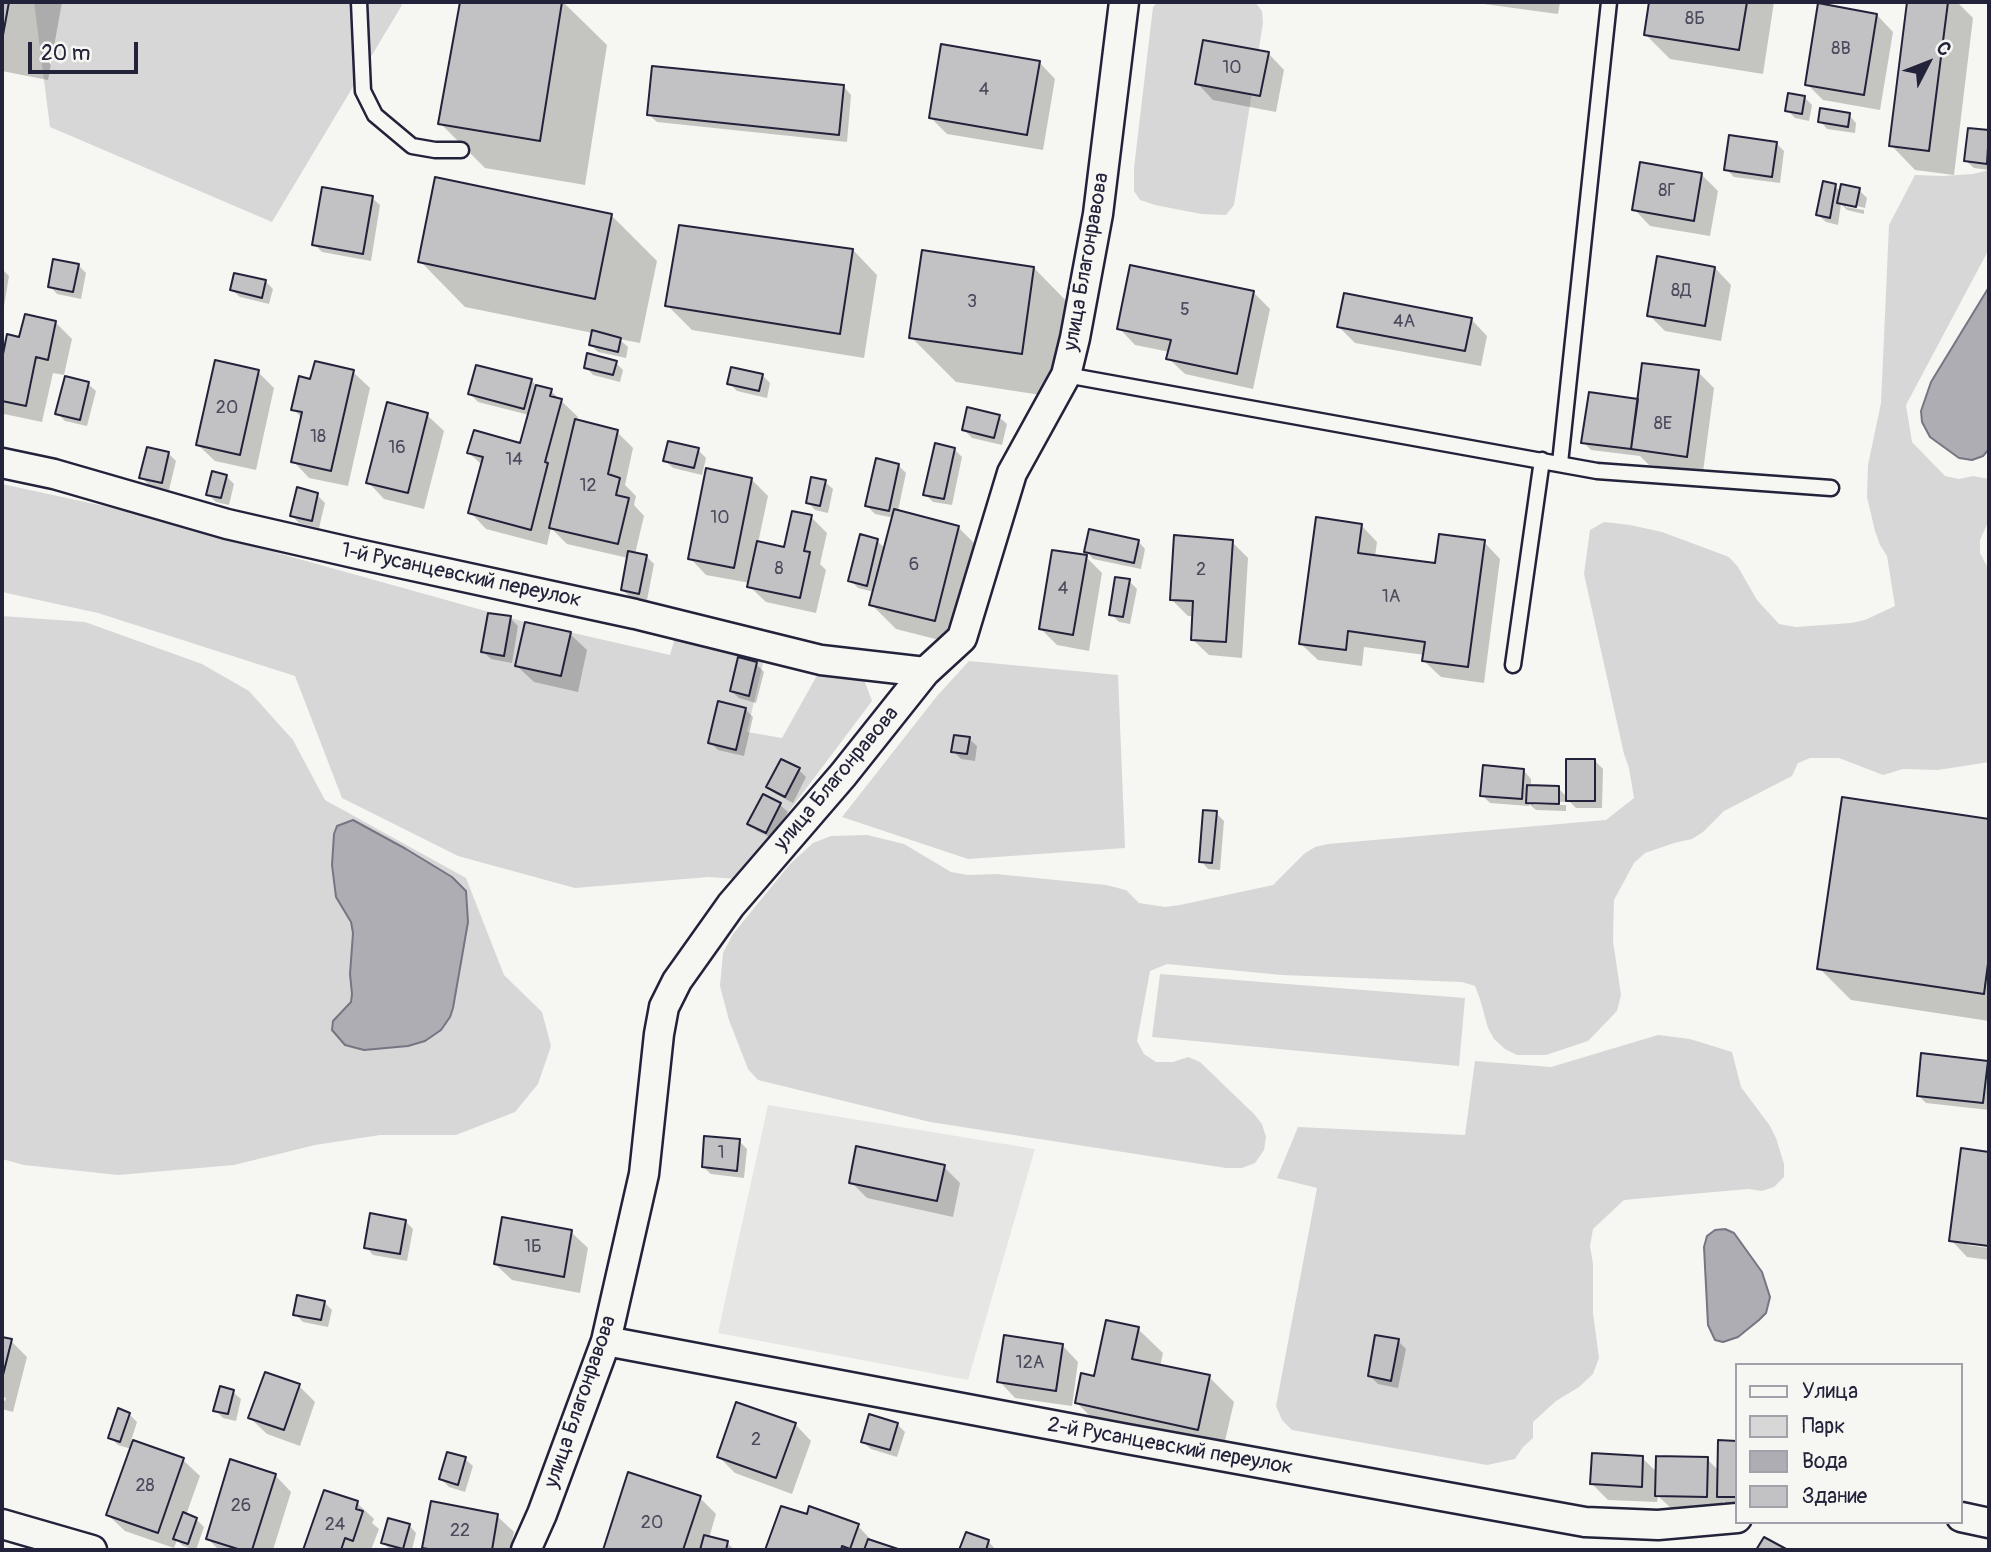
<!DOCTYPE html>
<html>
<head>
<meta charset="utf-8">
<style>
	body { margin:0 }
	#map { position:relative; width:1991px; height:1552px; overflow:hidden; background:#f6f6f2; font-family:Pangolin,sans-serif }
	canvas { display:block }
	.frame { position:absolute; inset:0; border:4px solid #22223b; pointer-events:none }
	.legend { position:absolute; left:1735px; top:1363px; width:228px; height:161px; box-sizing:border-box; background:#f6f6f2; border:2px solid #a1a1a9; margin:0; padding:9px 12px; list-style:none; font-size:21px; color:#22223b }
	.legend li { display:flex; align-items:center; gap:14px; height:35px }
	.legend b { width:35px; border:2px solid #a1a1a9 }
	.north { position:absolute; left:1893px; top:28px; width:70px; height:70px; -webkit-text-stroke:5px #f6f6f2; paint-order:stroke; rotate:48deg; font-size:19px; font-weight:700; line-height:28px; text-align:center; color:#22223b }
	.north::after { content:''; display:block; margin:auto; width:24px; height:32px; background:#22223b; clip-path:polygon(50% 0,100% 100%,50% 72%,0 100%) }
	.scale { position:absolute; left:28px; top:42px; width:110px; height:32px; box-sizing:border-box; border:4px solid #22223b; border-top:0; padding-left:9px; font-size:21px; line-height:24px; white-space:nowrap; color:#22223b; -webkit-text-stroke:5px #f6f6f2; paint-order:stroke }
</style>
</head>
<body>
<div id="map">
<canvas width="1991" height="1552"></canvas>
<div class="frame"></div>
<ul class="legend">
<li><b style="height:9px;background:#f6f6f2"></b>Улица</li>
<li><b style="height:19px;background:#d7d7d7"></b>Парк</li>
<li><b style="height:19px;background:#adadb3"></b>Вода</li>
<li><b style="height:19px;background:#c2c2c4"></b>Здание</li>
</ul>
<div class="north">С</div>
<div class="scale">20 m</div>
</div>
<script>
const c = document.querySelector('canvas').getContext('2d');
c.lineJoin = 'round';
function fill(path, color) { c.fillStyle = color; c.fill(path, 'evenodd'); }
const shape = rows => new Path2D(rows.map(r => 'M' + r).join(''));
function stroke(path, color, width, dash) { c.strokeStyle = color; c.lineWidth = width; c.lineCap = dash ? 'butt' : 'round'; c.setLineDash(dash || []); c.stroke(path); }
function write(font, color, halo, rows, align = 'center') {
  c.font = font + ' Pangolin,sans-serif'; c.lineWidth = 5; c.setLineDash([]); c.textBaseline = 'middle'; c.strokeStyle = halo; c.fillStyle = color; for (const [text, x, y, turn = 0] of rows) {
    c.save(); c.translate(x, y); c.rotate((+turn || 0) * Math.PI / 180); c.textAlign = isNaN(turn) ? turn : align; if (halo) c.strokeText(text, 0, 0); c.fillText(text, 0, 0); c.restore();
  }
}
const built = shape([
	[768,1105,1035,1149,968,1380,718,1333]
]);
const green = shape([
	[34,2,397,2,402,5,272,222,50,127],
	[1158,2,1255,2,1262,11,1263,23,1234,205,1226,215,1201,214,1155,205,1140,200,1134,191,1134,168,1153,7],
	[1989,170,1989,249,1906,405,1912,442,1945,476,1959,479,1973,476,1989,479,1989,520,1980,540,1980,553,1989,570,1989,762,1938,770,1903,769,1883,775,1839,758,1810,758,1798,763,1792,776,1724,811,1703,832,1692,839,1674,843,1645,853,1634,863,1614,900,1613,941,1621,995,1617,1011,1588,1041,1546,1055,1517,1055,1505,1049,1494,1039,1488,1028,1480,999,1475,986,1462,982,1282,975,1167,964,1150,971,1137,1041,1144,1054,1156,1062,1173,1062,1188,1057,1200,1062,1254,1114,1262,1124,1266,1137,1264,1150,1255,1163,1242,1168,1226,1168,930,1122,758,1080,748,1069,729,1020,720,986,723,953,733,934,790,864,813,843,831,836,867,835,904,844,951,872,968,875,996,874,1106,885,1126,890,1139,903,1165,907,1180,905,1273,885,1304,854,1315,847,1328,844,1606,820,1634,798,1629,768,1624,754,1584,574,1590,530,1604,522,1630,525,1662,532,1729,557,1738,567,1757,600,1779,624,1796,627,1851,623,1865,620,1895,606,1887,556,1880,545,1875,531,1867,497,1868,465,1881,403,1889,225,1915,175,1942,176,1973,174],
	[2,484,127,511,525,622,670,655,675,638,764,659,747,732,782,738,820,670,863,677,872,701,738,879,709,877,575,888,458,856,342,798,295,676,98,613,2,592],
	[2,616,85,622,202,664,249,691,293,740,325,800,466,878,504,975,542,1012,551,1046,538,1084,515,1112,456,1135,380,1135,315,1145,234,1165,118,1175,24,1165,2,1159],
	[334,834,406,849,452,877,466,891,468,922,453,1008,450,1016,441,1030,425,1041,408,1046,364,1050,354,1048,332,1030,333,1021,351,1002,352,994,350,974,353,933,332,865],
	[969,661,1118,675,1125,848,968,859,842,817,937,696],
	[1160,974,1465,998,1459,1066,1152,1037],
	[1658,1035,1690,1039,1732,1052,1741,1087,1770,1126,1776,1138,1784,1164,1784,1177,1774,1187,1762,1191,1748,1189,1624,1200,1593,1229,1590,1246,1593,1264,1593,1313,1599,1358,1593,1374,1579,1387,1556,1401,1533,1422,1533,1438,1523,1447,1515,1459,1487,1465,1292,1430,1282,1420,1276,1406,1317,1188,1277,1178,1298,1127,1465,1135,1475,1061,1551,1067]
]);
const water = shape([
	[1989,287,1989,449,1983,456,1972,460,1959,458,1930,437,1922,422,1921,411,1931,382,1989,287],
	[353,820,406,849,452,877,466,891,468,922,453,1008,450,1017,441,1030,425,1041,408,1046,364,1050,345,1045,332,1030,333,1021,351,1002,352,994,350,974,353,933,351,922,336,897,332,865,334,834,337,826,353,820],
	[1725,1229,1734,1233,1762,1272,1770,1297,1766,1313,1759,1320,1738,1337,1723,1342,1715,1340,1708,1325,1704,1247,1707,1236,1715,1230,1725,1229]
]);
const shadow = shape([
	[2,2,62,2,48,80,2,71],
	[462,2,563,2,607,45,585,185,485,168,440,123],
	[1469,2,1560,2,1558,14],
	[1651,2,1774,2,1763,74,1670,59,1646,35],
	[1909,2,1957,2,1973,18,1954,175,1915,170,1891,145],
	[1877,15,1893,32,1880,110,1823,100,1807,84],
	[1268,53,1284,70,1276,112,1213,100,1197,83],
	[1039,62,1055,79,1043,150,947,134,931,118],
	[844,87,851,95,847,142,657,122,649,115],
	[1804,97,1812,105,1809,121,1795,118,1787,110],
	[1849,115,1856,123,1855,133,1827,129,1820,121],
	[1970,130,1989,132,1989,170,1974,168,1966,161],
	[1776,143,1784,151,1780,183,1734,177,1726,169],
	[1701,174,1718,191,1710,236,1650,226,1634,209],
	[1835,186,1841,192,1859,190,1867,198,1865,208,1846,203,1846,207,1864,210,1864,214,1847,210,1841,204,1838,225,1826,222,1818,215],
	[372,198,380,205,371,261,322,252,314,244],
	[611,215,657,261,640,343,619,339,628,347,626,358,598,352,590,344,593,333,465,307,420,261],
	[853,250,877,275,864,358,692,330,667,305],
	[78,265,86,273,81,299,57,294,50,286],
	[1034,268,1079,314,1067,399,956,382,911,337],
	[1715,268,1731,285,1721,341,1665,331,1649,315],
	[2,269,9,276,2,318],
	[265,281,273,289,269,304,240,297,232,290],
	[1253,292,1270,309,1253,389,1185,374,1168,358,1170,352,1135,345,1119,328],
	[1471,319,1487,336,1481,366,1355,343,1339,327],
	[56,323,72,339,64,375,53,373,42,422,4,414,2,411,2,365,21,339],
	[616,363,623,370,620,382,593,375,586,367],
	[477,367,532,381,539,388,551,391,578,417,576,422,617,432,633,448,625,485,636,496,634,505,644,516,635,554,646,556,654,564,647,600,630,597,622,590,628,558,567,544,551,528,547,545,486,529,470,512,482,465,469,453,521,445,529,415,478,402,470,394],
	[258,372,274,388,256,470,215,461,198,445],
	[353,372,370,388,348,486,309,478,293,461,303,419,293,409],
	[1698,372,1714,388,1703,472,1649,465,1640,456,1591,450,1583,442,1639,401],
	[762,375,770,383,767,398,737,391,729,383],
	[88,384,96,391,87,426,65,421,57,413],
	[427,415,444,431,424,509,384,499,368,482],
	[999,417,1007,424,1002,445,972,438,964,430],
	[954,449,962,457,952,505,933,502,925,494],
	[698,450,706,458,702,475,673,468,665,461],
	[169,454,176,461,169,490,149,485,141,477],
	[898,465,906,473,898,511,958,527,983,552,959,645,896,629,871,604,874,592,858,588,850,580,877,541,886,549,894,518,875,514,867,506],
	[226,476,234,484,229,505,216,502,208,494],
	[751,479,768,496,758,543,785,549,811,517,827,533,820,564,826,570,816,613,766,602,749,586,750,583,706,575,690,558],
	[825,482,833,489,828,513,815,510,808,502],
	[317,495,325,503,319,528,299,523,291,515],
	[1361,525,1377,542,1375,557,1436,565,1484,542,1500,559,1484,683,1441,677,1424,661,1425,655,1364,647,1362,666,1318,660,1301,644],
	[1138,541,1145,549,1141,569,1093,559,1086,551],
	[1232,542,1248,558,1242,658,1209,655,1192,639,1194,616,1188,616,1171,599],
	[1086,557,1102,573,1089,651,1057,645,1041,629],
	[1129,581,1137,589,1130,624,1119,622,1111,614],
	[510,618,518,626,512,663,491,659,483,652],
	[570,634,587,650,578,692,534,682,517,666],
	[756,664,764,672,756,703,739,698,731,691],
	[745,709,753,717,744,756,718,750,710,742],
	[969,739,977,746,975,761,961,759,953,751],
	[1595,761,1603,769,1602,808,1576,808,1566,798,1566,802,1534,801,1534,805,1566,805,1566,811,1536,810,1529,804,1529,806,1490,803,1482,795,1524,771,1531,779,1531,787,1558,788,1568,798],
	[799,770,806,777,793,803,776,794,768,787],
	[1844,799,1989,821,1989,1021,1851,1000,1819,968],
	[780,805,788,812,774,839,757,831,750,823],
	[1216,813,1224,821,1220,870,1208,869,1201,861],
	[1987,1062,1989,1065,1989,1110,1926,1103,1918,1095],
	[739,1141,747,1149,744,1178,711,1174,703,1167],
	[1962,1150,1989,1153,1989,1245,1967,1241,1967,1245,1989,1248,1989,1260,1967,1257,1951,1240],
	[944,1167,960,1183,953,1217,867,1198,851,1182],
	[405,1221,413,1229,407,1261,373,1255,366,1247],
	[571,1232,588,1248,580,1293,512,1280,495,1264],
	[324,1302,332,1310,328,1327,303,1322,295,1314],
	[1138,1329,1163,1353,1160,1367,1209,1377,1234,1402,1222,1454,1101,1427,1077,1403,1095,1378],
	[2,1339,11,1341,27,1357,13,1412,2,1409,2,1400,5,1401,6,1398,2,1397],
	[1398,1341,1406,1349,1398,1388,1378,1384,1370,1376],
	[1062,1345,1078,1362,1072,1406,1015,1398,999,1381],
	[299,1386,315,1402,300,1446,267,1434,250,1418],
	[233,1392,241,1399,236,1421,223,1418,215,1410],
	[129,1414,137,1422,131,1441,183,1460,200,1476,186,1515,196,1519,204,1527,196,1550,183,1546,177,1540,174,1548,125,1531,108,1515,131,1449,118,1445,110,1437],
	[795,1424,811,1441,792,1494,735,1473,719,1457],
	[897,1424,905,1432,897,1457,871,1449,863,1442],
	[1720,1442,1737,1442,1737,1513,1735,1512,1723,1501,1723,1512,1674,1511,1658,1496,1657,1502,1608,1500,1592,1484,1642,1458,1658,1473,1707,1459,1719,1471],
	[465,1459,473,1466,465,1492,449,1487,441,1479],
	[275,1475,291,1492,273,1550,219,1550,208,1539],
	[325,1492,357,1503,374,1519,372,1523,379,1529,371,1550,305,1550],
	[700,1498,716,1514,709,1538,727,1543,735,1550,605,1549],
	[782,1508,808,1517,811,1509,858,1526,874,1543,897,1550,767,1550],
	[497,1516,514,1532,510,1550,426,1550,423,1547],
	[409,1525,416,1533,412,1550,390,1550,383,1542],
	[967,1534,988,1541,996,1550,961,1550]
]);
const building = shape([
	[2,2,9,2,3,35,2,35,2,2],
	[460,2,562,2,540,141,438,124,460,2],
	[1649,2,1747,2,1739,50,1644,35,1649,2],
	[1907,2,1948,2,1929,151,1889,146,1907,2],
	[1818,3,1877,14,1864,95,1805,85,1818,3],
	[1203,40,1269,52,1260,96,1195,84,1203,40],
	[941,44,1040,61,1027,135,929,118,941,44],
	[652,66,844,85,839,135,647,115,652,66],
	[1788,93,1805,96,1802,114,1785,111,1788,93],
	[1820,108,1850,113,1848,127,1818,122,1820,108],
	[1968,128,1989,130,1987,164,1964,161,1968,128],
	[1729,135,1777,142,1772,177,1724,170,1729,135],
	[1640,162,1702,173,1694,221,1632,210,1640,162],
	[435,177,612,214,595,299,418,262,435,177],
	[1823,181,1836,184,1830,218,1816,215,1823,181],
	[1841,184,1860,188,1856,207,1837,203,1841,184],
	[322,187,373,196,363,254,312,245,322,187],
	[679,225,853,249,840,334,665,306,679,225],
	[922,250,1034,267,1022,354,909,338,922,250],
	[1657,256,1715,267,1705,326,1647,316,1657,256],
	[53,259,79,264,73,292,48,287,53,259],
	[1130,265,1254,291,1237,374,1166,359,1171,340,1117,329,1130,265],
	[234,273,266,280,262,298,230,290,234,273],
	[1344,293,1472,318,1465,351,1337,327,1344,293],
	[25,314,56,321,48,360,36,357,26,406,2,401,2,359,7,334,19,337,25,314],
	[592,330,621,338,618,352,589,345,592,330],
	[587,353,617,361,613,375,584,368,587,353],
	[215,360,259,370,240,455,196,445,215,360],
	[315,361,354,370,331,471,291,462,302,412,291,410,299,376,310,379,315,361],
	[1642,363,1699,370,1687,457,1631,449,1642,363],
	[476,365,532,379,524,409,468,394,476,365],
	[731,367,763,374,759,391,727,384,731,367],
	[65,376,89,382,80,420,55,414,65,376],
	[536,385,552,389,550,396,562,399,545,462,548,463,531,530,468,513,483,457,467,453,474,430,520,443,536,385],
	[1589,392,1638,399,1631,449,1581,443,1589,392],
	[387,402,428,413,408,493,366,483,387,402],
	[967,407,1000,415,994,438,962,430,967,407],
	[575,419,618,430,608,474,620,478,616,495,629,498,618,544,549,528,575,419],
	[668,441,699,448,694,468,663,461,668,441],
	[935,443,955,448,944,499,923,495,935,443],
	[147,447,169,452,162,483,139,478,147,447],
	[876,458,899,464,889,511,865,506,876,458],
	[706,468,752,478,734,568,688,559,706,468],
	[212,471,227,475,221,498,206,495,212,471],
	[811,477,826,480,820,506,806,503,811,477],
	[297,487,318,493,312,521,290,516,297,487],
	[894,509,959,526,935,621,869,605,894,509],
	[792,511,812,515,804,551,810,552,800,598,747,587,757,541,784,547,792,511],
	[1316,517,1362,524,1358,553,1435,563,1439,534,1485,540,1468,667,1422,661,1425,642,1348,631,1346,650,1299,644,1316,517],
	[1089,529,1139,540,1134,563,1084,552,1089,529],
	[860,534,878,539,867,586,848,581,860,534],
	[1174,535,1233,540,1226,642,1191,640,1193,601,1170,600,1174,535],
	[1052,550,1087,555,1073,635,1039,629,1052,550],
	[628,551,647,555,639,594,621,590,628,551],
	[1115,577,1130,579,1123,617,1109,615,1115,577],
	[488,613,511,616,504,656,481,652,488,613],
	[525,622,571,632,561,676,515,666,525,622],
	[738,657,757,662,749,696,730,691,738,657],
	[718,701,746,708,736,750,708,743,718,701],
	[954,735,970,737,967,754,951,752,954,735],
	[781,759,800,768,785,797,766,787,781,759],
	[1566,759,1595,759,1595,801,1566,801,1566,759],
	[1483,765,1524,769,1522,799,1480,796,1483,765],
	[1527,785,1559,786,1559,804,1526,803,1527,785],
	[763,794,781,803,766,833,747,824,763,794],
	[1842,797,1989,819,1989,956,1984,994,1817,969,1842,797],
	[1203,810,1217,811,1212,863,1199,862,1203,810],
	[1921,1053,1988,1061,1983,1103,1917,1096,1921,1053],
	[704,1136,740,1139,737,1171,702,1167,704,1136],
	[856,1146,945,1165,937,1201,849,1183,856,1146],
	[1961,1148,1989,1152,1989,1246,1949,1241,1961,1148],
	[370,1213,406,1220,400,1254,364,1248,370,1213],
	[502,1217,572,1230,564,1277,494,1264,502,1217],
	[297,1295,325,1301,321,1320,293,1315,297,1295],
	[1106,1320,1139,1327,1132,1359,1210,1375,1198,1430,1075,1403,1081,1373,1094,1376,1106,1320],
	[1004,1335,1063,1344,1056,1391,997,1382,1004,1335],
	[1375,1335,1399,1339,1391,1381,1368,1376,1375,1335],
	[2,1337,12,1339,2,1379,2,1337],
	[265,1372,300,1384,284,1430,248,1418,265,1372],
	[220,1386,234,1390,228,1414,213,1411,220,1386],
	[736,1402,796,1423,776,1478,717,1457,736,1402],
	[118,1408,130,1413,120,1442,108,1438,118,1408],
	[869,1414,898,1423,890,1450,861,1442,869,1414],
	[133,1440,184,1458,158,1533,106,1515,133,1440],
	[1718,1440,1737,1441,1737,1497,1717,1497,1718,1440],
	[447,1452,466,1457,458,1485,439,1479,447,1452],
	[1592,1453,1643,1456,1642,1487,1590,1484,1592,1453],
	[1656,1456,1708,1457,1707,1497,1655,1496,1656,1456],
	[230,1459,276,1474,252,1550,241,1550,206,1539,230,1459],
	[628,1472,701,1496,683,1550,603,1550,628,1472],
	[324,1490,358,1501,356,1509,363,1511,353,1541,345,1538,341,1550,303,1550,324,1490],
	[431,1501,498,1514,492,1550,434,1550,422,1548,431,1501],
	[781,1506,807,1514,809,1506,859,1524,850,1549,842,1546,841,1550,765,1550,781,1506],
	[183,1512,197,1518,188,1544,173,1539,183,1512],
	[388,1518,410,1524,403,1549,381,1543,388,1518],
	[966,1532,989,1540,986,1550,959,1550,966,1532],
	[704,1535,728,1541,726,1550,700,1550,704,1535],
	[1764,1537,1788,1550,1756,1550,1764,1537],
	[868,1539,901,1550,864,1550,868,1539]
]);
const service = shape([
	[359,2,363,91,375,115,412,146,435,150,461,150],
	[1066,375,1597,471,1831,488],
	[1560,463,1609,2],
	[1513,665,1542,460]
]);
const minor = shape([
	[2,463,54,474,227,524,358,554,635,614,821,660,925,672],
	[606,1341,1127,1439,1585,1522,1658,1525,1737,1518],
	[1961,1517,1989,1523],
	[2,1524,92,1550],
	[526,1550,542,1514,606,1341,644,1174,659,1034,664,1007,677,981,731,905,843,775,925,672,962,638,1012,473,1066,375,1075,338,1098,214,1124,2]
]);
const numberNames = [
	["8Б",1695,19],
	["8В",1841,49],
	["10",1232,68],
	["4",984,90],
	["8Г",1667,191],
	["8Д",1681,291],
	["3",972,302],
	["5",1185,310],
	["4А",1404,322],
	["20",227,408],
	["8Е",1663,424],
	["18",318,437],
	["16",397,448],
	["14",514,460],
	["12",588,486],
	["10",720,518],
	["6",914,565],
	["8",779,569],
	["2",1201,570],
	["4",1063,589],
	["1А",1391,597],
	["1",721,1153],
	["1Б",533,1247],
	["12А",1030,1363],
	["2",756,1440],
	["28",145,1486],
	["26",241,1506],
	["20",652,1523],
	["24",335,1525],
	["22",460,1531]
];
const streetNames = [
	["улица Благонравова",1087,262,-80],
	["1-й Русанцевский переулок",461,576,12],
	["улица Благонравова",837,779,-50],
	["улица Благонравова",581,1402,-71],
	["2-й Русанцевский переулок",1170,1447,10]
];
fill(built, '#e6e6e4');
fill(green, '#d7d7d7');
fill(water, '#adadb3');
stroke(water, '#757583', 2);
fill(shadow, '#0003');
fill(building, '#c2c2c4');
stroke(building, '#22223b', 2);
stroke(service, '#22223b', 19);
stroke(minor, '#22223b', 33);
stroke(service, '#f6f6f2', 14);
stroke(minor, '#f6f6f2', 28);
write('18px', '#4a4a5d', null, numberNames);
write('21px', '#22223b', '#f6f6f2', streetNames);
</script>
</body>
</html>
